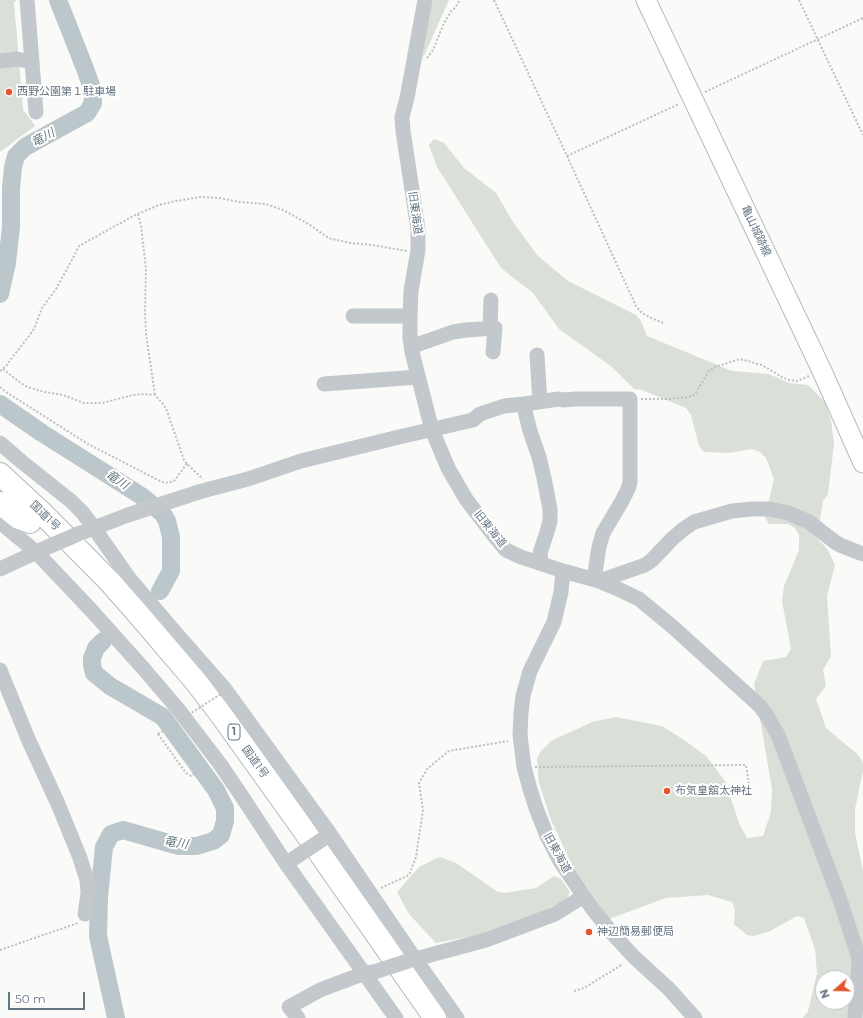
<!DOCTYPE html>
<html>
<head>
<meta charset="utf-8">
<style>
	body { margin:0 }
	#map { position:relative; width:863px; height:1018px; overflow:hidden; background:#fafaf8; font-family:Montserrat,sans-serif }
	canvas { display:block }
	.north { position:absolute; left:815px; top:970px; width:40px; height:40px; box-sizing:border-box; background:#fff; border:1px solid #c1c8cd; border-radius:50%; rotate:250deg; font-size:11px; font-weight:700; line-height:16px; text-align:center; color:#657683 }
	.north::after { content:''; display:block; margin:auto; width:14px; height:18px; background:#e4572e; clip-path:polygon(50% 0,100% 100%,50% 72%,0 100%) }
	.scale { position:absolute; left:8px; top:992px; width:77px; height:18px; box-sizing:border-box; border:2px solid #657683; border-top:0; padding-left:5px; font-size:12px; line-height:14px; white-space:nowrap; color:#657683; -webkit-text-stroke:3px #fff; paint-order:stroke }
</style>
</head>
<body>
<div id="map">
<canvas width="863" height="1018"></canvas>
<div class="north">N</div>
<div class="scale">50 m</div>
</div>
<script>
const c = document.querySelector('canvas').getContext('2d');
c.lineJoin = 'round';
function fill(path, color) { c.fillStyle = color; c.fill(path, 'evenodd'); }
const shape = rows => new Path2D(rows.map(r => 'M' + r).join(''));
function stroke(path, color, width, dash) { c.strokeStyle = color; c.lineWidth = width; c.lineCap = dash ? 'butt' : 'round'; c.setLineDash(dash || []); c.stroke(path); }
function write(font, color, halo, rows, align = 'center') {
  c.font = font + ' Montserrat,"Noto Sans JP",sans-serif'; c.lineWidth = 4; c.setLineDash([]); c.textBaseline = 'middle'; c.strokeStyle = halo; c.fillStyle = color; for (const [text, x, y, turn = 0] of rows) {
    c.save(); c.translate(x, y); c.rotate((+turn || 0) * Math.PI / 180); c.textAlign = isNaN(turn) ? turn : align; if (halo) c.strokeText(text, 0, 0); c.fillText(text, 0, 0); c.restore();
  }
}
const green = shape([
	[0,0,17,0,14,2,23,110,31,120,35,126,0,152],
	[430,0,449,0,422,60],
	[434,139,444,143,464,168,496,193,513,222,538,256,568,281,636,315,641,321,647,336,732,371,769,374,789,383,808,385,825,402,831,420,834,444,828,494,823,501,817,538,828,550,835,565,827,596,831,656,823,670,826,686,816,699,826,728,857,754,862,760,863,765,863,771,855,809,855,833,863,871,863,985,849,1018,803,1018,808,1011,817,973,815,949,804,918,797,916,770,931,754,936,747,935,734,924,735,909,732,902,708,895,666,898,609,919,571,863,551,820,539,783,537,759,540,752,551,741,592,722,616,717,662,726,684,740,706,756,725,781,739,823,747,838,763,836,771,812,772,789,754,684,763,661,786,657,791,649,782,601,784,586,799,550,799,535,795,528,788,524,769,524,765,517,774,479,766,458,760,452,752,449,728,453,704,452,699,446,691,415,686,408,642,390,634,389,612,367,559,329,533,293,501,268,437,167,429,145],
	[823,978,847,978,847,1002,823,1002],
	[440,857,456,863,498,892,505,893,536,888,554,876,561,879,570,892,566,900,517,923,493,932,436,943,409,914,397,892,419,867,433,860]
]);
const river = shape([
	[0,294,7,263,11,227,11,188,13,167,16,156,25,147,65,125,87,113,93,103,92,88,84,66,58,0],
	[0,404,42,433,143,497,163,514,167,521,171,537,171,571,160,591],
	[103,641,96,648,92,658,92,665,94,673,110,686,163,717,216,790,225,808,225,821,221,835,213,841,197,846,179,846,123,830,111,834,104,847,99,897,98,936,116,1018]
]);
const path = shape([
	[494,0,567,156,636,306,642,313,649,317,663,323],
	[799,0,863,135],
	[427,58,433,50,444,23,452,10,455,8,460,0],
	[705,92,863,18],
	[567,156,679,104],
	[138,214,141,226,146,269,145,312,146,334,155,395],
	[3,369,18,381,27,387,45,392,63,395,84,403,102,403,133,395,144,394,155,395,164,405,167,411,184,460,187,464,203,479],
	[0,371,7,365,11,359,29,336,34,329,42,308,56,289,72,260,79,246,135,215,159,205,176,201,201,197,220,198,239,202,266,204,283,210,310,225,327,237,332,239,351,243,372,245,407,251],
	[0,387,6,392,88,444,156,479,165,483,171,482,175,480,185,466,187,464],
	[641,399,668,399,688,397,692,396,695,394,709,371,715,367,740,359,762,365,782,377,789,380,797,381,809,376],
	[158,734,186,773,191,776,207,765],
	[535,767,746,765,749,784],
	[381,888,409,875,416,857,423,810,419,783,427,769,449,751,508,741],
	[0,950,78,923],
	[574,991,584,988,623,964]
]);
const minor = shape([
	[27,0,36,112],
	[425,0,407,98,402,117,403,131,418,229,418,250,411,291,410,316,410,338,412,352,432,430,443,456,448,468,466,499,495,537,506,550,521,557,563,571,599,581,616,588,639,599,674,628,718,668,760,706,767,716,778,735,839,897,858,955,859,962,855,1018],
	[0,61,17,59,32,62],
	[353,316,410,316],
	[490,328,491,300],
	[411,345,419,344,453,332,466,330,495,328,493,352],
	[537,355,540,402],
	[324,384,418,377],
	[524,404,526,415,530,431,539,457,544,478,550,509,550,521,547,532,540,553,541,563],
	[0,443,22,462,71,501,83,513,94,528,129,578,175,632,224,688,330,834,415,959,457,1018],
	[0,522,36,552,91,610,143,668,178,709,220,764,241,795,285,862,396,1018],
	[78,534,128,515,202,491,248,479,301,461,399,437,473,420,480,414,504,406,524,404,559,399,563,400,577,399,630,399,630,482,628,489,622,501,603,533,599,547,594,579],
	[0,569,41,550],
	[563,571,561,592,554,622,530,671,523,696,521,713,520,735,524,767,530,789,536,808,547,836,560,861,592,908,611,932,634,957,669,989,695,1018],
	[599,581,645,565,652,560,673,538,685,528,694,522,732,511,752,509,770,509,788,513,809,522,835,542,840,545,855,551,863,554],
	[0,670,29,741,58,804,80,858,87,880,88,893,85,914],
	[408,961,486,940,555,914,584,896],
	[298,1018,289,1007,320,990,365,973,374,972]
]);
const major = shape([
	[646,0,822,371,863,463]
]);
const highway = shape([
	[0,474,42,513,110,582,139,615,197,683,222,716,298,822,435,1018],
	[0,503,19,518,30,522]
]);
const pathBridge = shape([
	[158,734,221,694]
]);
const minorBridge = shape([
	[41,550,78,534],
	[293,859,323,839],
	[374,972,408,961]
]);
const markers = [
	[9,92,4,"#e4572e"],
	[667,791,4,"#e4572e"],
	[589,932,4,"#e4572e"]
];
const shields = [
	[234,732,12]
];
const shieldNames = [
	["1",234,732]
];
const poiNames = [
	["西野公園第１駐車場",17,92],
	["布気皇舘太神社",675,791],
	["神辺簡易郵便局",597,932]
];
const streetNames = [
	["旧東海道",415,213,82],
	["亀山城跡線",756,231,65],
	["国道1号",45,516,44],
	["旧東海道",490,529,51],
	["国道1号",255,762,54],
	["旧東海道",557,853,61]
];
const waterNames = [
	["竜川",43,138,-28],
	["竜川",117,480,33],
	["竜川",176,843,9]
];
fill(green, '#dadfd7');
stroke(river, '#bbc7cb', 18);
stroke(major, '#b5babe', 21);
stroke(highway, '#b4b9bd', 24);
stroke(path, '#bbbfc2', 2, [2, 2]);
stroke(minor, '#c3c8cc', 15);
stroke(major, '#fff', 19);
stroke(highway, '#fff', 22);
stroke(pathBridge, '#bbbfc2', 2, [2, 2]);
stroke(minorBridge, '#c3c8cc', 15);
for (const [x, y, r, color] of markers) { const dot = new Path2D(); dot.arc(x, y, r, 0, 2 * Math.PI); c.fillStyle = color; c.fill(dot); stroke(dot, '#fff', 1.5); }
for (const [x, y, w] of shields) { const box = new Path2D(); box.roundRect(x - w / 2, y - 8, w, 16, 3); c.fillStyle = '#fff'; c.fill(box); stroke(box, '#657683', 1); }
write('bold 10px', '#657683', null, shieldNames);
write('11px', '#657683', '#fff', poiNames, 'left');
write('11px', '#657683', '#fff', streetNames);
write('italic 12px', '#60757c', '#fff', waterNames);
</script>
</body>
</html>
